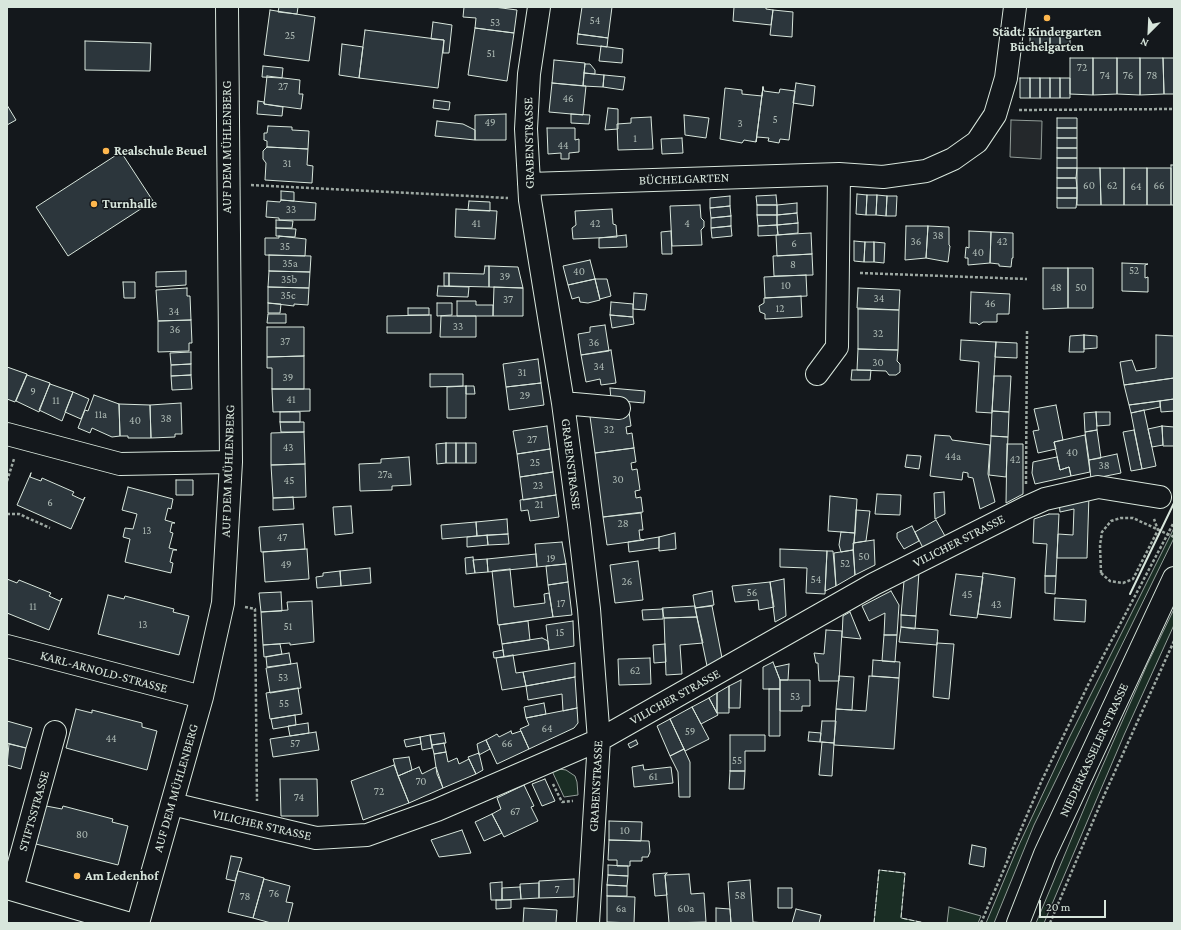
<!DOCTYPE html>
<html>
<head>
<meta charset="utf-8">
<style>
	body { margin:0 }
	#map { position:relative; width:1181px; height:930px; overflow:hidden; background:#14181c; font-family:"Crimson Pro",serif }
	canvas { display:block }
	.frame { position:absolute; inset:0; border:8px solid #d8e6dc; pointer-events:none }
	.north { position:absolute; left:1129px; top:12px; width:40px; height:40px; -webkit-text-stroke:3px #14181c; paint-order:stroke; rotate:204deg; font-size:11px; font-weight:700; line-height:16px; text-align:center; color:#d8e6dc }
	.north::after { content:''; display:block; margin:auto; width:14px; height:18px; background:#d8e6dc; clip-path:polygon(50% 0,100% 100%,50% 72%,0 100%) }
	.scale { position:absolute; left:1039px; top:900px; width:67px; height:18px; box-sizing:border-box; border:2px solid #d8e6dc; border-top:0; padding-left:5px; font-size:12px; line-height:14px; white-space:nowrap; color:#d8e6dc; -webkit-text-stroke:3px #14181c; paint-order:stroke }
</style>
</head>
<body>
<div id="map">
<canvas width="1181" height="930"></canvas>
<div class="frame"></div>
<div class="north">N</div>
<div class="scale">20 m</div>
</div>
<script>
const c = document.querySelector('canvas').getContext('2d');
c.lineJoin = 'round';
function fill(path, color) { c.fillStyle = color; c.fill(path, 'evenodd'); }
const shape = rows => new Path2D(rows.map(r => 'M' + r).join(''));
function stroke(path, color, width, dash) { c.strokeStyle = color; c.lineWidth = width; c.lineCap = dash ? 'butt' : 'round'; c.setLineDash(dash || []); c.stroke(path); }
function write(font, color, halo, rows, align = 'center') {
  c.font = font + ' "Crimson Pro",serif'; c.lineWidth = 3; c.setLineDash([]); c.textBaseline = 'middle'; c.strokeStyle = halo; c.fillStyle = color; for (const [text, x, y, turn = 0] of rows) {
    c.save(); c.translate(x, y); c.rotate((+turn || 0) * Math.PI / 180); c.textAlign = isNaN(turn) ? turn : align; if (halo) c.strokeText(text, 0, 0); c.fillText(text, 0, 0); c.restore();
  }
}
const green = shape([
	[1174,528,1174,538,1034,825,994,923,986,923,1017,849,1069,738,1174,528],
	[1174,609,1174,625,1124,735,1044,923,1036,923,1091,792,1147,665,1174,609],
	[559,769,566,770,575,776,577,782,578,795,564,797,552,771,559,769],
	[879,870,905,873,901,918,925,923,874,923,879,870],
	[949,907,981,916,978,923,947,923,949,907]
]);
const parking = shape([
	[1011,120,1042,121,1041,159,1010,157,1011,120]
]);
const building = shape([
	[279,7,298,7,297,14,278,12,279,7],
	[464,7,494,7,517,10,514,33,475,28,476,18,463,17,464,7],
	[582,7,612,7,608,38,578,34,582,7],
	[734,7,766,7,766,9,773,10,771,25,733,21,734,7],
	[270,10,315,17,309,61,264,55,270,10],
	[773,10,793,12,792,37,770,35,773,10],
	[433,22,452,25,449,53,443,53,444,40,431,39,433,22],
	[475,28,514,33,507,81,468,75,475,28],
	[365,30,444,40,438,88,359,78,365,30],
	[1030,31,1040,31,1040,51,1030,51,1030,31],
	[1040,31,1050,31,1050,51,1040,51,1040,31],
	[1050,31,1060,31,1060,51,1050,51,1050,31],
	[1060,31,1070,31,1070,51,1060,51,1060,31],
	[578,34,608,38,607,47,577,44,578,34],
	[85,41,151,43,150,71,85,70,85,41],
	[342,44,363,47,359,78,339,75,342,44],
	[601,46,623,49,622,63,599,61,601,46],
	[1070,58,1093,58,1093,95,1070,94,1070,58],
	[1093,58,1117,58,1117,94,1093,95,1093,58],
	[1117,58,1140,58,1140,95,1117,94,1117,58],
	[1140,58,1163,58,1164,94,1140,95,1140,58],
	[1163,58,1174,58,1174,94,1164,94,1163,58],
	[554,60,585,63,583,86,552,83,554,60],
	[585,64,590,64,595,70,595,74,584,73,585,64],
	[263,66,283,68,282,78,262,77,263,66],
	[584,73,604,75,603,87,583,86,584,73],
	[604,75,625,77,623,90,603,87,604,75],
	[267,76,300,80,299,94,303,94,301,109,264,104,267,76],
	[1020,78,1030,78,1030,98,1020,98,1020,78],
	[1030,78,1040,78,1040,98,1030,98,1030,78],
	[1040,78,1050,78,1050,98,1040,98,1040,78],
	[1050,78,1060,78,1060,98,1050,98,1050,78],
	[1060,78,1070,78,1070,98,1060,98,1060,78],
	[552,83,586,86,583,115,549,112,552,83],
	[796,83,815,86,813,106,793,103,796,83],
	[763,87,764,91,779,93,780,89,795,91,789,140,780,139,779,143,768,141,769,138,757,137,756,142,763,87],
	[763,87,756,142,744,140,742,143,720,139,725,88,742,90,742,94,762,96,763,87],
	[434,100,450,102,449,110,433,108,434,100],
	[258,101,264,102,264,104,283,107,282,116,257,114,258,101],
	[7,105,16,120,7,125,7,105],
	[608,108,618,109,618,129,605,130,608,108],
	[506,114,506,140,475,140,475,115,506,114],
	[571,114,590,115,589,124,571,123,571,114],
	[684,115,709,118,706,138,685,135,684,115],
	[651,117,653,149,618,150,617,124,631,123,631,118,651,117],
	[1057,118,1077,118,1077,128,1057,128,1057,118],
	[437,121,463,124,475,130,475,140,435,136,437,121],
	[268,126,292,127,292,130,309,131,308,149,267,147,267,141,264,140,264,133,267,133,268,126],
	[547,128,575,128,575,140,579,139,579,152,569,153,569,159,561,159,561,153,548,154,547,128],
	[1057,128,1077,128,1077,138,1057,138,1057,128],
	[682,138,683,153,662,154,661,139,682,138],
	[1057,138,1077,138,1077,148,1057,148,1057,138],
	[267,147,308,149,307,165,313,166,312,183,265,180,266,163,263,159,263,151,267,147],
	[1057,148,1077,148,1077,158,1057,158,1057,148],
	[121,152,153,201,68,256,36,207,121,152],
	[1057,158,1077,158,1077,168,1057,168,1057,158],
	[1171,165,1174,165,1174,205,1171,205,1171,165],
	[1057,168,1077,168,1076,178,1057,178,1057,168],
	[1077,168,1100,168,1101,205,1077,205,1077,168],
	[1100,168,1124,168,1124,205,1101,205,1100,168],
	[1124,168,1147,168,1147,205,1124,205,1124,168],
	[1147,168,1171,168,1171,205,1147,205,1147,168],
	[1057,178,1076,178,1077,188,1057,188,1057,178],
	[1057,188,1077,188,1077,198,1057,198,1057,188],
	[281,191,294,192,294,201,281,200,281,191],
	[857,194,867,195,866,215,856,214,857,194],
	[776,195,777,205,757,205,756,196,776,195],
	[867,195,877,195,876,215,866,215,867,195],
	[877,195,887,196,886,216,876,215,877,195],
	[730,196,730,206,710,208,710,198,730,196],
	[887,196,897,196,896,216,886,216,887,196],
	[1057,198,1077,198,1076,208,1057,208,1057,198],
	[281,200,316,203,315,220,279,220,279,218,266,217,267,201,280,202,281,200],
	[469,201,490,202,490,211,468,210,469,201],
	[797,203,797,213,777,215,777,205,797,203],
	[700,205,701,218,704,221,704,227,701,230,702,245,672,246,670,206,700,205],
	[757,205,777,205,777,215,757,215,757,205],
	[730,206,731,216,711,218,710,208,730,206],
	[456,209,497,211,495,239,455,237,456,209],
	[612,209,613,224,616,225,617,237,573,239,572,228,576,225,575,211,612,209],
	[797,213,798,223,777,225,777,215,797,213],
	[757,215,777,215,777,225,758,226,757,215],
	[731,216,731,226,711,228,711,218,731,216],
	[276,220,293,221,292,228,276,228,276,220],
	[798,223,798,233,778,235,777,225,798,223],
	[777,225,778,235,758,236,758,226,777,225],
	[731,226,732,236,712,238,711,228,731,226],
	[906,226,928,226,926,258,905,260,906,226],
	[928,226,949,227,949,245,950,246,948,262,926,258,928,226],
	[276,228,296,229,295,237,276,236,276,228],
	[671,231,672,254,662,254,661,232,671,231],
	[969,231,991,232,990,263,968,265,968,258,965,258,966,247,969,248,969,231],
	[991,232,1013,233,1013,258,1012,258,1011,267,999,266,999,264,990,263,991,232],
	[811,233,812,254,777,256,776,235,811,233],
	[626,235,627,247,599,248,599,238,626,235],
	[279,236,306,239,305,256,265,255,265,238,279,238,279,236],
	[854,241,865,242,864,262,854,261,854,241],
	[865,242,874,242,874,262,864,262,865,242],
	[874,242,885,243,884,263,874,262,874,242],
	[812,254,813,275,774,276,773,256,812,254],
	[269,255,311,256,310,272,269,271,269,255],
	[590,260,595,279,568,285,563,266,590,260],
	[1122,263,1148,264,1145,265,1145,278,1148,277,1148,292,1122,291,1122,263],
	[485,266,489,266,489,287,449,286,449,273,484,274,485,266],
	[489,266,518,267,523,288,489,287,489,266],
	[1043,268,1068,268,1068,308,1043,309,1043,268],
	[1068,268,1093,268,1093,308,1068,308,1068,268],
	[186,271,186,285,156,287,156,272,186,271],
	[269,271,310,272,309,288,268,287,269,271],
	[444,273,449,273,449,286,444,286,444,273],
	[806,275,807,296,765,298,764,277,806,275],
	[595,279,600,300,588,303,580,302,579,297,572,299,568,285,595,279],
	[595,279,607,279,611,296,600,299,595,279],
	[123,282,135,282,135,298,124,298,123,282],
	[438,286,469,287,468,297,437,296,438,286],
	[268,287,309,288,308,305,294,304,294,306,268,303,268,287],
	[494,287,523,288,523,316,493,316,494,287],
	[187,288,187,296,190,296,191,320,158,321,156,290,187,288],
	[858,288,900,290,899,310,857,308,858,288],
	[971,292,1010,294,1009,314,997,314,997,322,983,322,979,325,977,323,970,323,971,292],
	[634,293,647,294,645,310,633,309,634,293],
	[801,296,802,317,765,319,765,314,760,312,759,306,764,303,764,298,801,296],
	[457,301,476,301,476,305,493,305,493,316,457,316,457,301],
	[611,302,633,304,633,317,610,315,611,302],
	[268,303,281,304,280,313,268,313,268,303],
	[437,303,452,303,452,315,437,316,437,303],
	[408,308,429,308,429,315,408,315,408,308],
	[858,309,899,310,898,350,858,349,858,309],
	[268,314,286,314,286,323,267,323,268,314],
	[431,315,431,333,387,333,387,316,431,315],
	[610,315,633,317,634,324,612,328,610,315],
	[441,316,476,316,476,337,440,337,441,316],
	[191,320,192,343,189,343,189,351,158,352,158,321,191,320],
	[605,325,609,351,581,355,578,334,590,332,590,327,605,325],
	[267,327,304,327,304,356,267,357,267,327],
	[1084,335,1097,336,1097,348,1084,349,1084,335],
	[1084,335,1084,352,1069,352,1070,336,1084,335],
	[1156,335,1174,336,1174,378,1124,385,1120,362,1132,360,1136,371,1156,368,1156,335],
	[961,340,996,342,992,413,976,412,979,362,960,360,961,340],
	[996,342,1017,343,1017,358,995,357,996,342],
	[858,349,898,350,897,361,900,364,900,372,896,375,889,375,886,371,857,370,858,349],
	[611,350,616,383,601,385,600,379,586,382,581,355,611,350],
	[191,352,191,364,171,365,170,353,191,352],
	[304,356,304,389,272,389,272,368,267,368,267,357,304,356],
	[538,359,541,383,506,387,503,364,538,359],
	[191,364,191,375,171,376,171,365,191,364],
	[7,367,27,374,15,402,7,399,7,367],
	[852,370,871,370,870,380,851,380,852,370],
	[430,374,463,374,463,386,430,387,430,374],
	[27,375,50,383,39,412,16,401,27,375],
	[191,375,192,389,172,390,171,376,191,375],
	[994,376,1011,376,1009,412,992,411,994,376],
	[1174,378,1174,399,1129,405,1124,385,1174,378],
	[541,383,544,405,509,410,506,387,541,383],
	[50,384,73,392,62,421,39,410,50,384],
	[466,386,474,386,475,394,466,394,466,386],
	[466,386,466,418,447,418,447,387,466,386],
	[610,388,645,391,644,403,611,400,610,388],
	[272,389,310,389,310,411,273,412,272,389],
	[73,392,89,399,81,419,65,412,73,392],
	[94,395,119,404,120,436,112,437,92,428,90,433,78,428,85,410,88,411,94,395],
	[1174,399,1174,411,1161,412,1160,401,1174,399],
	[1160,401,1160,407,1131,413,1129,405,1160,401],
	[181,403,182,434,175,434,175,437,151,438,150,405,181,403],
	[119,404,150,405,151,438,128,438,128,436,120,436,119,404],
	[1056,405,1063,440,1054,442,1056,449,1038,453,1033,431,1039,430,1034,409,1056,405],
	[589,409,629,412,631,426,626,427,627,434,632,433,634,448,595,453,589,409],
	[1144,410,1156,466,1142,469,1131,413,1144,410],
	[992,411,1009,412,1008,437,991,436,992,411],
	[280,412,300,412,300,422,280,422,280,412],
	[1096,412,1110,412,1110,425,1097,426,1096,412],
	[1096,412,1097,430,1085,432,1084,413,1096,412],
	[280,422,304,422,304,432,281,432,280,422],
	[547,426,550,449,517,454,513,431,547,426],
	[1162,426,1163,445,1152,447,1148,429,1162,426],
	[1162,426,1174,427,1174,446,1163,446,1162,426],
	[1097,430,1101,458,1089,460,1085,432,1097,430],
	[1134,430,1142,469,1131,471,1123,432,1134,430],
	[304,432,305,464,271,465,271,433,304,432],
	[935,435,950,436,952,440,990,445,988,474,995,502,980,509,973,478,968,477,968,473,963,472,962,480,930,476,935,435],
	[1085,435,1090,472,1071,476,1069,467,1060,470,1054,442,1085,435],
	[991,436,1008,437,1006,477,989,475,991,436],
	[446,443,446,463,437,464,436,444,446,443],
	[446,443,456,443,456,463,446,463,446,443],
	[456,443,466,443,466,463,456,463,456,443],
	[466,443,476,443,476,463,466,463,466,443],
	[1007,444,1023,444,1023,494,1006,503,1007,444],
	[634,448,636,462,631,463,632,470,637,469,640,490,635,491,636,498,641,497,643,512,603,517,595,453,634,448],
	[550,449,553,472,520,477,517,454,550,449],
	[1117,454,1121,473,1091,479,1089,460,1117,454],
	[907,455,921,456,919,469,905,467,907,455],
	[409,457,411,485,392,486,392,490,360,491,359,464,381,463,381,459,409,457],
	[1057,457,1060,470,1069,467,1071,476,1035,484,1032,473,1033,462,1057,457],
	[305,464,306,497,273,498,271,465,305,464],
	[553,472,556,495,523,500,520,477,553,472],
	[31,473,30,477,41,481,42,478,74,492,72,495,83,500,85,497,71,529,17,505,31,473],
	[176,480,193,480,193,495,176,495,176,480],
	[128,487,173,499,171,509,168,508,165,520,175,523,172,523,170,532,173,533,169,548,177,550,173,550,170,562,173,563,171,573,125,562,130,539,123,537,125,528,133,529,137,514,122,510,128,487],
	[944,492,945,514,935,519,934,493,944,492],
	[877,494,901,495,900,515,875,514,877,494],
	[556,495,559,517,530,521,528,510,521,511,520,500,556,495],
	[1089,495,1087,558,1057,558,1058,534,1073,535,1074,509,1060,512,1059,502,1089,495],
	[830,496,857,499,855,533,828,531,830,496],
	[293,497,294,509,273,510,273,498,293,497],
	[351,506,353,533,335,535,333,507,351,506],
	[856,510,870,511,866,541,854,543,856,510],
	[641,513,643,530,639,530,640,539,644,540,607,545,603,517,641,513],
	[1049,514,1059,514,1056,576,1045,576,1047,544,1033,543,1034,519,1049,514],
	[507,519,508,534,477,536,476,522,507,519],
	[936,520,945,536,923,548,915,532,936,520],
	[476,522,477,536,442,539,441,525,476,522],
	[303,524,305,549,261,552,259,527,303,524],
	[912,526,919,541,904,549,897,538,897,533,912,526],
	[841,532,855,533,853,550,841,552,839,545,841,532],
	[675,533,676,549,659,551,659,537,675,533],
	[508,534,509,544,488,545,487,535,508,534],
	[487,535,488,545,467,547,467,537,487,535],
	[659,537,659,548,629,552,628,542,659,537],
	[874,540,875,565,855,575,853,543,874,540],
	[562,542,566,564,537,567,535,544,562,542],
	[307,549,309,579,265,582,263,552,307,549],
	[780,549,827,551,825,594,806,593,807,568,780,567,780,549],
	[853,550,855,575,836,586,834,553,853,550],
	[827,551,833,551,836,586,825,591,827,551],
	[536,554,537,567,488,572,487,559,536,554],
	[473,557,475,573,466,574,465,558,473,557],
	[487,559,488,572,475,573,473,560,487,559],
	[638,561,643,600,615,603,610,565,638,561],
	[566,564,568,582,548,585,546,566,566,564],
	[370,568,371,583,341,586,340,571,370,568],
	[510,569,514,607,545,603,544,594,549,593,553,617,498,625,492,571,510,569],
	[340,571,341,586,317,588,316,577,323,576,323,573,340,571],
	[919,572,916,616,901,615,904,581,919,572],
	[983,573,1015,578,1011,618,978,614,983,573],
	[956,574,983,577,977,618,950,615,956,574],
	[7,575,7,579,17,583,19,580,51,593,49,596,60,601,62,598,49,630,7,613,7,575],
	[1045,576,1056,576,1055,594,1045,593,1045,576],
	[784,579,786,616,775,622,770,582,784,579],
	[568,582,572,615,553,617,548,585,568,582],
	[770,582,774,607,759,610,758,600,735,602,732,586,770,582],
	[712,591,714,605,695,608,693,595,712,591],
	[891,591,899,605,897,635,884,635,885,613,869,621,862,606,891,591],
	[281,592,282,611,261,612,259,593,281,592],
	[108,595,124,599,125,596,174,609,173,612,189,616,179,655,98,634,108,595],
	[1055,598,1086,600,1085,622,1054,620,1055,598],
	[312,601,314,642,290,645,290,643,263,645,261,612,288,610,287,602,312,601],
	[695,606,697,617,664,618,662,608,695,606],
	[712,606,722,658,707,666,695,608,712,606],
	[663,609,663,619,643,620,642,610,663,609],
	[850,612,861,639,842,637,843,616,850,612],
	[901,615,916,616,915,629,901,627,901,615],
	[697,617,703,643,680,645,682,674,666,675,664,618,697,617],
	[528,621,530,640,502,644,499,625,528,621],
	[573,621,574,646,549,650,546,625,573,621],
	[901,627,938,630,937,645,899,642,901,627],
	[826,630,842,631,839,681,819,681,818,663,816,663,814,653,824,654,826,630],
	[884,635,897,635,895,662,882,661,884,635],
	[542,638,548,641,549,650,504,657,502,644,542,638],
	[937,643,954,644,949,699,933,697,937,643],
	[280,644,282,654,264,657,263,645,280,644],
	[665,644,666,662,654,663,653,645,665,644],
	[503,650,504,657,494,658,493,652,503,650],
	[289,653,291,664,267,667,266,657,289,653],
	[513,655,516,673,523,672,526,686,502,690,496,658,513,655],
	[650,658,651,684,619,685,618,659,650,658],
	[873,660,900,662,899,678,872,676,873,660],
	[773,662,780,680,780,689,763,689,763,667,773,662],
	[297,663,301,688,270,693,266,668,297,663],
	[575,663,575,677,526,686,523,672,575,663],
	[789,664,788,680,780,680,775,667,789,664],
	[839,676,854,677,852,710,836,709,839,676],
	[869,676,899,678,894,749,834,745,836,709,866,711,869,676],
	[575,677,577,708,563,711,562,694,528,700,526,686,575,677],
	[741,680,740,708,729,708,729,686,741,680],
	[780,680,810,680,810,706,802,706,802,711,780,711,780,680],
	[729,686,729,713,717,713,717,693,729,686],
	[298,688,302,714,270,719,266,693,298,688],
	[769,689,780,689,780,736,769,736,769,689],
	[717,693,717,713,709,698,717,693],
	[709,698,718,715,701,724,692,707,709,698],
	[544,703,546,714,526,718,524,707,544,703],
	[692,707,709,739,685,751,670,719,692,707],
	[577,708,578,723,574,728,529,749,520,729,529,725,526,718,577,708],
	[76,709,92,713,92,710,142,723,142,727,157,731,147,770,66,748,76,709],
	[295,715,296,725,273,729,271,719,295,715],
	[670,719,684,749,670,756,657,726,670,719],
	[7,721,32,728,26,748,7,743,7,721],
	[822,721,836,721,834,743,820,742,822,721],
	[308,723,309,733,290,736,288,726,308,723],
	[511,731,512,734,521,731,529,749,497,764,486,740,497,734,499,737,511,731],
	[316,732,319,750,273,757,270,739,316,732],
	[809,732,821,733,820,742,808,741,809,732],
	[444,733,446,743,432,745,430,735,444,733],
	[430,735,432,748,422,750,420,737,430,735],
	[730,735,765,735,765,751,745,751,745,771,730,771,730,735],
	[420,737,421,744,406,747,404,740,420,737],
	[486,740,490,749,479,755,477,744,486,740],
	[636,740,638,744,630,748,628,744,636,740],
	[822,742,834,743,832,776,819,775,822,742],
	[444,743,446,752,434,754,432,745,444,743],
	[9,744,26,748,21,769,7,765,9,744],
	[684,749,690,762,690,797,679,797,678,772,670,756,684,749],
	[446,752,448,762,457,758,459,764,469,759,476,774,443,788,437,774,434,754,446,752],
	[479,753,483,770,476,774,468,757,479,753],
	[409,757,412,770,398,776,393,759,409,757],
	[394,765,409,803,363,820,351,781,394,765],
	[643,765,644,770,671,767,673,783,634,787,632,767,643,765],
	[419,767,422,774,436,767,443,788,409,803,398,776,419,767],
	[730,771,745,771,744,789,729,789,730,771],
	[280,779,317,779,318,816,281,816,280,779],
	[545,779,555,801,542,806,532,784,545,779],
	[524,785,534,806,531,807,538,821,504,837,492,814,501,809,497,798,524,785],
	[46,806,62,809,63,806,113,819,112,822,128,826,118,865,36,844,46,806],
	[492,814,502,833,484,841,475,822,492,814],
	[609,821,642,822,641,841,609,840,609,821],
	[462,830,471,853,439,857,431,840,462,830],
	[609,840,649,841,650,852,648,857,642,857,642,861,630,861,630,866,617,866,617,860,608,860,609,840],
	[972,845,986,848,984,867,969,864,972,845],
	[231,856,242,858,235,881,226,879,231,856],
	[608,865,628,866,628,876,608,875,608,865],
	[238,871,264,878,253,918,228,912,238,871],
	[667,873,665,875,667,895,655,896,653,874,667,873],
	[689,874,691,894,704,893,706,922,669,923,665,875,689,874],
	[608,875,628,876,627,886,607,885,608,875],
	[264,879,290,886,286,902,293,903,288,923,271,923,253,918,264,879],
	[574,879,574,897,539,898,539,881,574,879],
	[750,880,753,922,765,923,731,923,728,882,750,880],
	[502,882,502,900,491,900,490,883,502,882],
	[539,883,539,898,521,899,520,884,539,883],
	[607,885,627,886,627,896,607,896,607,885],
	[520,887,521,899,502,900,502,888,520,887],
	[778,888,792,888,792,908,778,908,778,888],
	[607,896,635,897,634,923,607,922,607,896],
	[496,900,511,900,511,908,496,909,496,900],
	[524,908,557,910,556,923,523,923,524,908],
	[716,908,730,909,731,923,716,923,716,908],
	[796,909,821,915,819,923,792,923,796,909]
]);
const path = shape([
	[1019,110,1174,109],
	[251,185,508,198],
	[860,273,1027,279],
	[7,481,14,459],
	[1026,484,1027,331],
	[7,514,19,514,50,528],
	[1101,573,1110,581,1123,583,1133,579,1158,530,1154,519],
	[245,607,255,609,257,801],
	[553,784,562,802,573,801],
	[981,923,1042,780,1089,683,1174,522],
	[1050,923,1102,800,1174,641]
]);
const minor = shape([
	[539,7,529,74,526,129,530,200,563,403,579,524,589,609,599,740,588,923],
	[529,184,839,174,883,177,926,171,953,159,977,142,995,115,1006,78,1015,7],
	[817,374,837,347,839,174],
	[563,403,619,408],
	[7,434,120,464,231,462],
	[7,646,202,697],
	[172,804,316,838,367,835,437,810,599,740,874,584,1025,508,1045,499,1098,487,1160,497],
	[7,888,127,923],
	[12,889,55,732],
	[138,923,202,697,223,603,231,462,227,7]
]);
const major = shape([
	[1018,923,1045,854,1174,578]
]);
const pathBridge = shape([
	[1101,573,1100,545,1102,532,1111,521,1121,518,1133,518,1174,537]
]);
const fence = shape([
	[874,923,879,870,905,873,901,918,925,923]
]);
const wall = shape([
	[1130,594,1174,503]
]);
const markers = [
	[1047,18,4,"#ffb74d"],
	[106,151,4,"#ffb74d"],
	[94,204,4,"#ffb74d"],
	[77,876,4,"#ffb74d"]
];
const numberNames = [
	["54",595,21],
	["53",495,23],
	["25",290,36],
	["51",491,54],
	["72",1082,68],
	["74",1105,76],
	["76",1128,76],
	["78",1152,76],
	["27",283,87],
	["46",568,99],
	["5",775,120],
	["49",490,123],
	["3",740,124],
	["1",635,139],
	["44",563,146],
	["31",287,164],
	["60",1089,186],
	["62",1112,186],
	["66",1159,186],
	["64",1136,187],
	["33",291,210],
	["41",476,224],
	["42",595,224],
	["4",687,224],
	["38",938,236],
	["36",916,242],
	["42",1002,242],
	["6",794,244],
	["35",285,247],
	["40",978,253],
	["35a",290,264],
	["8",793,265],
	["52",1134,271],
	["40",579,272],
	["39",505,277],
	["35b",289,280],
	["10",786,286],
	["48",1056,288],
	["50",1081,288],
	["35c",288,296],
	["34",879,299],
	["37",508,300],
	["46",990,304],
	["12",780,309],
	["34",174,312],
	["33",458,327],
	["36",175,330],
	["32",878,334],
	["37",285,342],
	["36",594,343],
	["30",878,363],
	["34",599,367],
	["31",522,373],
	["39",288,378],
	["9",33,392],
	["29",525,396],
	["41",291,400],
	["11",56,401],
	["11a",101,415],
	["38",166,419],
	["40",135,421],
	["32",609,430],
	["27",532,440],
	["43",288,448],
	["40",1072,453],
	["44a",953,457],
	["42",1015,460],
	["25",535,463],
	["38",1104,466],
	["27a",385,475],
	["30",618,480],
	["45",289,481],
	["23",538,486],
	["6",50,503],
	["21",539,505],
	["28",623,524],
	["13",147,531],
	["47",282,538],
	["50",864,557],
	["19",551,559],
	["52",845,564],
	["49",286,565],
	["54",816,580],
	["26",627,582],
	["56",752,593],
	["45",967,595],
	["17",561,604],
	["43",996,605],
	["11",33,607],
	["13",143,625],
	["51",288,627],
	["15",560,633],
	["62",635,671],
	["53",283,678],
	["53",795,697],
	["55",284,704],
	["64",547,729],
	["59",690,732],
	["44",111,739],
	["57",295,744],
	["66",507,744],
	["55",737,761],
	["61",653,777],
	["70",421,782],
	["72",379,792],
	["74",299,798],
	["67",515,812],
	["10",625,831],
	["80",82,835],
	["7",557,890],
	["76",274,894],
	["58",740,896],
	["78",245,897],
	["6a",621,909],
	["60a",686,909]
];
const poiNames = [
	["Städt. Kindergarten",1047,32,"center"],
	["Büchelgarten",1047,47,"center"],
	["Realschule Beuel",114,151],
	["Turnhalle",102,204],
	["Am Ledenhof",85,876]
];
const streetNames = [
	["GRABENSTRASSE",529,143,-91],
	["AUF DEM MÜHLENBERG",227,147,-90],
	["BÜCHELGARTEN",684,179,-2],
	["GRABENSTRASSE",571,464,83],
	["AUF DEM MÜHLENBERG",228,471,-88],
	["VILICHER STRASSE",959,541,-27],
	["KARL-ARNOLD-STRASSE",104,672,15],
	["VILICHER STRASSE",675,697,-29],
	["NIEDERKASSELER STRASSE",1094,750,-65],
	["GRABENSTRASSE",596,786,-87],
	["AUF DEM MÜHLENBERG",176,788,-74],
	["STIFTSSTRASSE",34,811,-74],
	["VILICHER STRASSE",262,825,13]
];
fill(green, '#1a2d24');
stroke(green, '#939e99', 1);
fill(parking, '#24282b');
stroke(parking, '#939e99', 1);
fill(building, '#2c363c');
stroke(building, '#d8e6dc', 1);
stroke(minor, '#d8e6dc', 24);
stroke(major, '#d8e6dc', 24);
stroke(path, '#9da8a2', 2.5, [3, 2]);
stroke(minor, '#14181c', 22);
stroke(major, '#14181c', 22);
stroke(pathBridge, '#9da8a2', 2.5, [3, 2]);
stroke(fence, '#d8e6dc', 1, [5, 2]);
stroke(wall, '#d8e6dc', 2);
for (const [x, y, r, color] of markers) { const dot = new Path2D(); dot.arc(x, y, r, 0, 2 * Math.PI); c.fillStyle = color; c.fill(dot); stroke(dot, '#14181c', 1.5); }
write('11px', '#adbab4', null, numberNames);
write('bold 13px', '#d8e6dc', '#14181c', poiNames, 'left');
write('13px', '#d8e6dc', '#14181c', streetNames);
</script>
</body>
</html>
